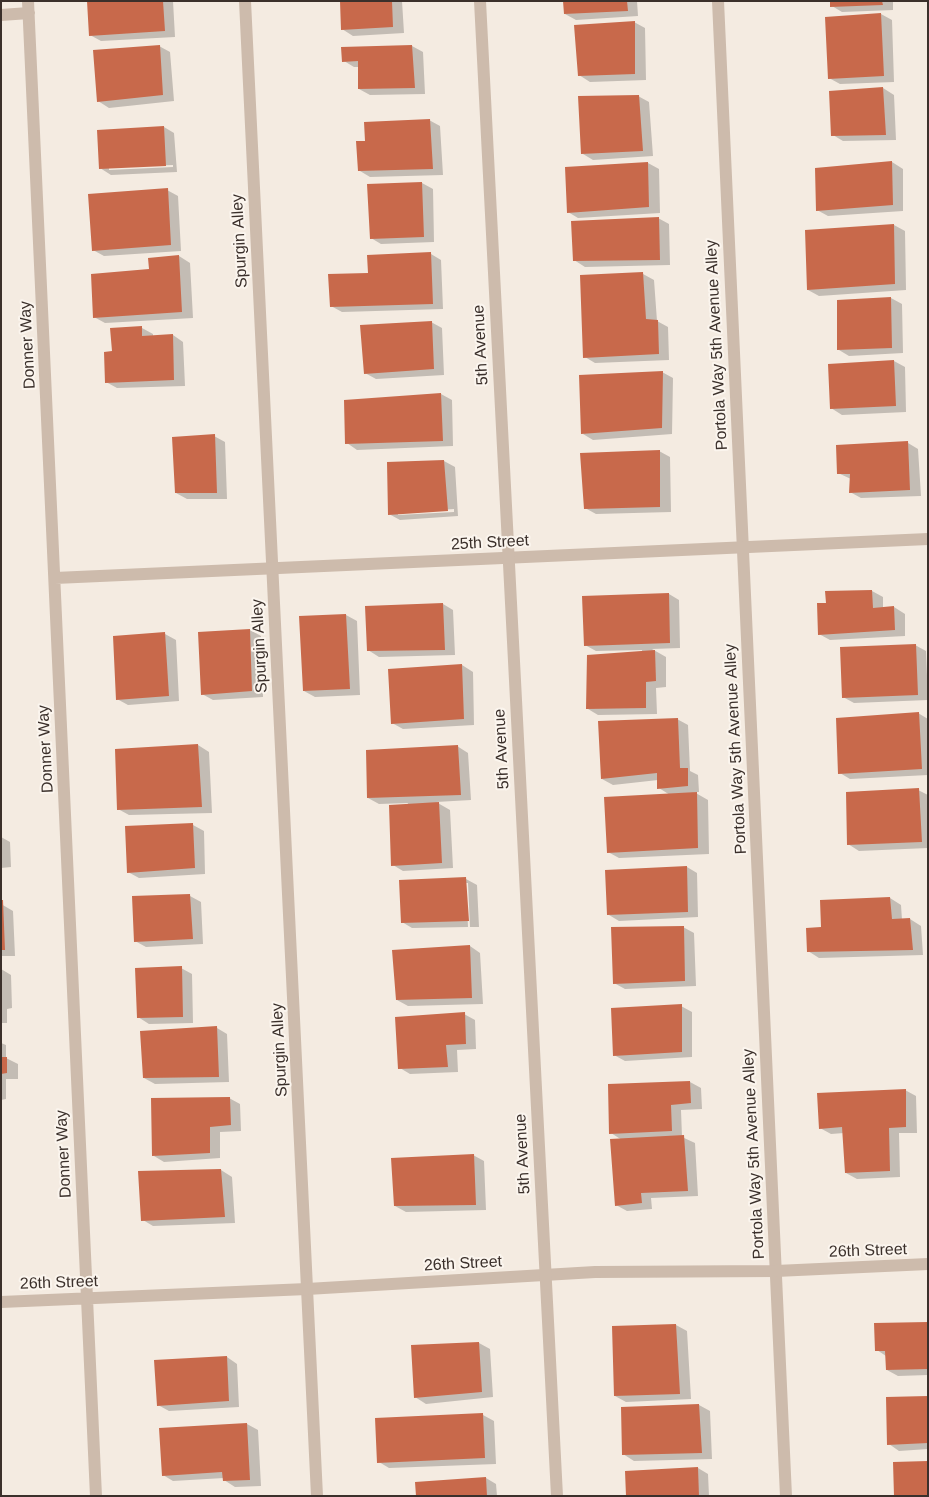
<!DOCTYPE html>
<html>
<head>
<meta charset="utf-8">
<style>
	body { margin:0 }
	#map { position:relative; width:929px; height:1497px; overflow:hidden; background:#f4ebe1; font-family:Helvetica,sans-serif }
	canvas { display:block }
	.frame { position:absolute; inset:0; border:2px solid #3b302b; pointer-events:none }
</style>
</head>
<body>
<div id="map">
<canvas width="929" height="1497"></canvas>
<div class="frame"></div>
</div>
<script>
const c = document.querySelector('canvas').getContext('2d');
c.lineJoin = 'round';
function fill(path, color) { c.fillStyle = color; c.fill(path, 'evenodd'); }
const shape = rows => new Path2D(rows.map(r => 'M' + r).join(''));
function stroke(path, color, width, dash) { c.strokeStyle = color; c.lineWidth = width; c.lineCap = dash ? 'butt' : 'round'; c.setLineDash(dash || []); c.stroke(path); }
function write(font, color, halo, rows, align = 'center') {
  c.font = font + ' Helvetica,sans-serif'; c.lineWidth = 4; c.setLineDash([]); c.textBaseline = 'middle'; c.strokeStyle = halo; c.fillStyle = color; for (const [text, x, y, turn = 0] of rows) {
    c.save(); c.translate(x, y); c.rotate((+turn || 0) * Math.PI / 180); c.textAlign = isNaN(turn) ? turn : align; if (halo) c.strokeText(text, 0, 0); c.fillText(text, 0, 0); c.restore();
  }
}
const shadow = shape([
	[88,1,173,1,175,37,101,41,90,35],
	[341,1,402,1,404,33,353,36,342,29],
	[565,1,637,1,638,16,576,20,565,14],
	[832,1,893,1,893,10,842,12,832,6],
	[881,14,892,20,894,82,840,84,829,78],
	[634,22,645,28,646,80,590,82,579,75],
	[159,46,170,52,174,101,109,108,98,101],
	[412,46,423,52,425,94,370,95,359,89,359,67,354,67,344,61],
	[883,88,894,95,896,140,843,141,833,135,831,92],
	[638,96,649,102,653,156,593,160,583,154],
	[429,120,440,126,443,175,370,177,360,171,366,142],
	[164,127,174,133,177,172,111,175,100,168],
	[173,165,173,167,109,170,109,167],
	[892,162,903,169,903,211,828,216,817,210],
	[648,163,659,169,660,213,578,218,568,212],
	[422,183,433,189,434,242,381,244,371,238],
	[167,190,178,196,181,251,104,256,93,250],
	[658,218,669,224,670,265,585,267,574,260],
	[894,225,905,231,906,290,819,296,808,290,806,231],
	[431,254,441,260,443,309,342,312,331,306,369,274],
	[179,256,190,263,193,318,105,323,94,317],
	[643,274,654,280,657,321,668,327,669,360,595,363,585,357],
	[891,298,902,304,903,353,849,356,839,350],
	[431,322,442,328,444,375,376,379,365,373],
	[142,328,153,334,153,336,173,335,183,342,185,386,117,388,106,382,113,353,112,329],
	[894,361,905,367,906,412,842,415,831,408,829,365],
	[662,372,673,378,672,434,593,440,583,434],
	[441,394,452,400,453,446,357,450,347,443,345,401],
	[214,436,225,442,227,499,187,499,176,493],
	[908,443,918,449,921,496,861,498,850,492,851,479,838,473],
	[659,451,670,457,671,512,596,514,585,508],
	[444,461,455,467,458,516,400,520,389,514],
	[454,509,454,512,398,515,398,513],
	[872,591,883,597,883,608,894,607,905,614,905,636,830,640,819,634,828,605],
	[669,594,679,600,680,648,652,649,666,657,666,687,656,688,657,714,598,715,588,709,642,652,642,650,596,651,585,645],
	[443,604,453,610,455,655,379,657,368,650],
	[346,615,357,621,360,695,315,697,304,691],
	[250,630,261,636,263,697,213,700,202,694],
	[165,634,176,640,179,701,128,705,117,699],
	[915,645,926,651,928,700,854,703,843,697],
	[462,665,473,672,474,725,403,729,392,723],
	[918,713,928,719,928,775,850,779,840,773],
	[677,719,688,725,690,771,698,775,699,792,694,792,708,800,709,854,619,858,608,852,670,795,659,788,658,780,613,785,602,779],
	[198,745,209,752,212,813,129,815,118,809,116,750],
	[457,746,468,753,471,800,436,802,450,810,453,868,403,871,393,865,408,803,379,804,368,798],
	[918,790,928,795,928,848,859,851,848,844],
	[193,825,204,831,205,874,139,878,128,872,126,827],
	[1,837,10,842,11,867,1,868],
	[687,867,697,873,698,917,619,921,609,915],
	[466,879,477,885,479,927,470,927,468,883,466,883,468,927,412,928,402,922,400,881],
	[190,896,201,902,203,944,146,947,135,941],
	[890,898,901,905,902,920,910,919,921,926,923,955,819,958,808,951,822,928],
	[1,904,13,911,15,956,1,956],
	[683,927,694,933,696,986,625,989,614,983],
	[470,946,480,953,483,1004,408,1006,397,1000],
	[181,968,192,974,193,1023,149,1024,138,1017],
	[1,969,11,975,12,1008,7,1009,7,1023,1,1023],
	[681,1006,692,1012,692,1057,625,1061,614,1055],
	[464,1014,475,1020,476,1049,457,1050,458,1072,410,1074,400,1068],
	[217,1028,227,1034,229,1082,155,1084,144,1078],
	[1,1043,6,1045,6,1058,18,1064,18,1079,6,1079,6,1099,1,1100],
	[690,1082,701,1088,702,1109,681,1110,682,1137,695,1143,698,1196,651,1198,652,1209,627,1211,616,1205,622,1140,611,1133,610,1085],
	[905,1090,916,1096,917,1133,899,1133,900,1177,857,1179,846,1173,844,1133,831,1134,820,1128],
	[229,1098,240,1104,241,1131,220,1132,220,1158,164,1162,154,1156],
	[473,1155,484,1161,486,1210,406,1212,395,1206],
	[221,1170,232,1177,235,1223,153,1226,143,1220],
	[928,1323,928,1375,898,1376,887,1370,886,1356,877,1350],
	[676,1325,687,1331,691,1399,626,1402,615,1396,613,1327],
	[479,1343,490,1349,493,1397,426,1404,415,1397],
	[227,1357,237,1364,239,1407,169,1411,158,1405],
	[928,1397,928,1449,899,1451,889,1444],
	[699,1405,710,1411,712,1459,634,1461,623,1454],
	[483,1415,494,1421,496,1464,389,1468,379,1462],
	[247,1424,258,1430,261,1486,235,1487,224,1480,224,1478,173,1481,163,1475],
	[698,1468,708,1474,709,1496,627,1496],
	[486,1478,496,1484,497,1496,417,1496]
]);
const building = shape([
	[87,1,163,1,165,31,89,36],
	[340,1,392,1,393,27,341,30],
	[563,1,627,1,628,11,564,14],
	[830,1,882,1,883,5,830,7],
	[881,13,884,76,828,79,825,17],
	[635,21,635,74,578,76,574,25],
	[160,45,163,95,97,102,93,50],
	[412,45,415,88,358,89,358,61,342,62,341,47],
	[883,87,886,135,831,136,829,91],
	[639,95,643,151,581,154,578,96],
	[430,119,433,169,358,171,356,141,365,141,364,122],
	[164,126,166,166,99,169,97,130],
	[892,161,893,205,816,211,815,168],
	[648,162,649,207,567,213,565,167],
	[422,182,424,237,370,239,367,184],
	[168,188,171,245,92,251,88,194],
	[659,217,660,260,573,261,571,221],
	[894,224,895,284,807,290,805,230],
	[431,252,433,304,330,307,328,274,368,273,367,255],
	[179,255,182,312,93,318,91,274,149,269,148,258],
	[643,272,646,319,658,320,659,354,583,358,580,275],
	[891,297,892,348,837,350,837,300],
	[432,321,434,369,364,374,360,325],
	[142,326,142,336,173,334,174,380,105,383,104,352,112,351,110,328],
	[894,360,896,406,830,409,828,364],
	[663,371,662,428,581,434,579,375],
	[441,393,443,441,345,444,344,400],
	[215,434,217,493,175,493,172,437],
	[908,441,910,490,849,493,850,474,837,474,836,445],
	[660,450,660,507,584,509,580,453],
	[444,460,448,511,388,515,387,462],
	[872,590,873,608,894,606,895,630,818,635,817,603,826,603,825,591],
	[669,593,670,643,584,646,582,596],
	[443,603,445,650,367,651,365,606],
	[346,614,350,689,303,691,299,616],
	[250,629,252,691,201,695,198,632],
	[165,632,169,696,116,700,113,636],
	[916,644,918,695,842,698,840,647],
	[655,650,656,681,646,682,646,708,586,709,587,655],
	[462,664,464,719,391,724,388,669],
	[919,712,922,769,838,774,836,718],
	[678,718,680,768,688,768,688,786,657,789,657,773,601,779,598,721],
	[198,744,202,807,117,810,115,749],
	[458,745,461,795,367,798,366,750],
	[919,788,922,842,847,845,846,792],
	[697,792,698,848,607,853,604,797],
	[439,802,442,863,391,866,389,805],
	[193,823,195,868,127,873,125,826],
	[687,866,688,912,607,915,605,870],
	[466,877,469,921,401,923,399,880],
	[190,894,193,939,134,942,132,896],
	[890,897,892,919,910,918,913,950,807,952,806,928,821,927,820,900],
	[1,900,3,900,5,950,1,950],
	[684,926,685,981,613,984,611,927],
	[470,945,472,998,396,1000,392,950],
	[182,966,183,1017,137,1018,135,968],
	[682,1004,682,1052,613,1056,611,1008],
	[465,1012,466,1044,446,1045,448,1067,398,1069,395,1017],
	[217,1026,219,1077,143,1078,140,1031],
	[1,1057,7,1057,7,1073,1,1074],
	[690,1081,691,1103,671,1105,672,1131,609,1134,608,1084],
	[906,1089,906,1127,889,1128,890,1171,845,1173,842,1127,819,1129,817,1093],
	[230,1097,231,1125,210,1127,210,1153,152,1156,151,1098],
	[684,1135,688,1191,641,1193,642,1203,615,1206,610,1139],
	[474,1154,476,1205,394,1206,391,1158],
	[221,1169,225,1217,141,1221,138,1171],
	[928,1322,928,1369,886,1370,885,1351,875,1351,874,1323],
	[676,1324,680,1394,614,1396,612,1326],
	[479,1342,482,1392,414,1398,411,1345],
	[227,1356,229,1401,157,1406,154,1360],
	[928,1396,928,1443,887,1445,886,1397],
	[699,1404,702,1453,622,1455,621,1407],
	[483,1413,485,1458,377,1463,375,1418],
	[247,1423,250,1480,223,1481,222,1472,162,1476,159,1428],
	[928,1461,928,1496,894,1496,893,1462],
	[698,1467,699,1496,626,1496,625,1471],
	[486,1477,487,1496,416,1496,415,1482]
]);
const service = shape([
	[245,1,317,1496],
	[718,1,786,1496]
]);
const minor = shape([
	[28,1,96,1496],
	[1,15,29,13],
	[55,578,928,539],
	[1,1302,307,1289,595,1272,776,1271,928,1264]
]);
const tertiary = shape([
	[480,1,557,1496]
]);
const streetNames = [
	["Spurgin Alley",240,241,-93],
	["Donner Way",28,345,-93],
	["5th Avenue",481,345,-93],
	["Portola Way 5th Avenue Alley",717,345,-93],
	["25th Street",490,543,-3],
	["Spurgin Alley",260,646,-93],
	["Donner Way",46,749,-93],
	["5th Avenue",502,749,-93],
	["Portola Way 5th Avenue Alley",736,749,-93],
	["Spurgin Alley",280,1050,-93],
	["Donner Way",64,1154,-93],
	["5th Avenue",523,1154,-93],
	["Portola Way 5th Avenue Alley",754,1154,-93],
	["26th Street",868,1251,-2],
	["26th Street",463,1264,-3],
	["26th Street",59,1283,-2]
];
fill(shadow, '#0003');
fill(building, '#c8694b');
stroke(service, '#cdbbac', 12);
stroke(minor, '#cdbbac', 12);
stroke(tertiary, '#cdbbac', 12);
write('16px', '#3b302b', '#fbf5ee', streetNames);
</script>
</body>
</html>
